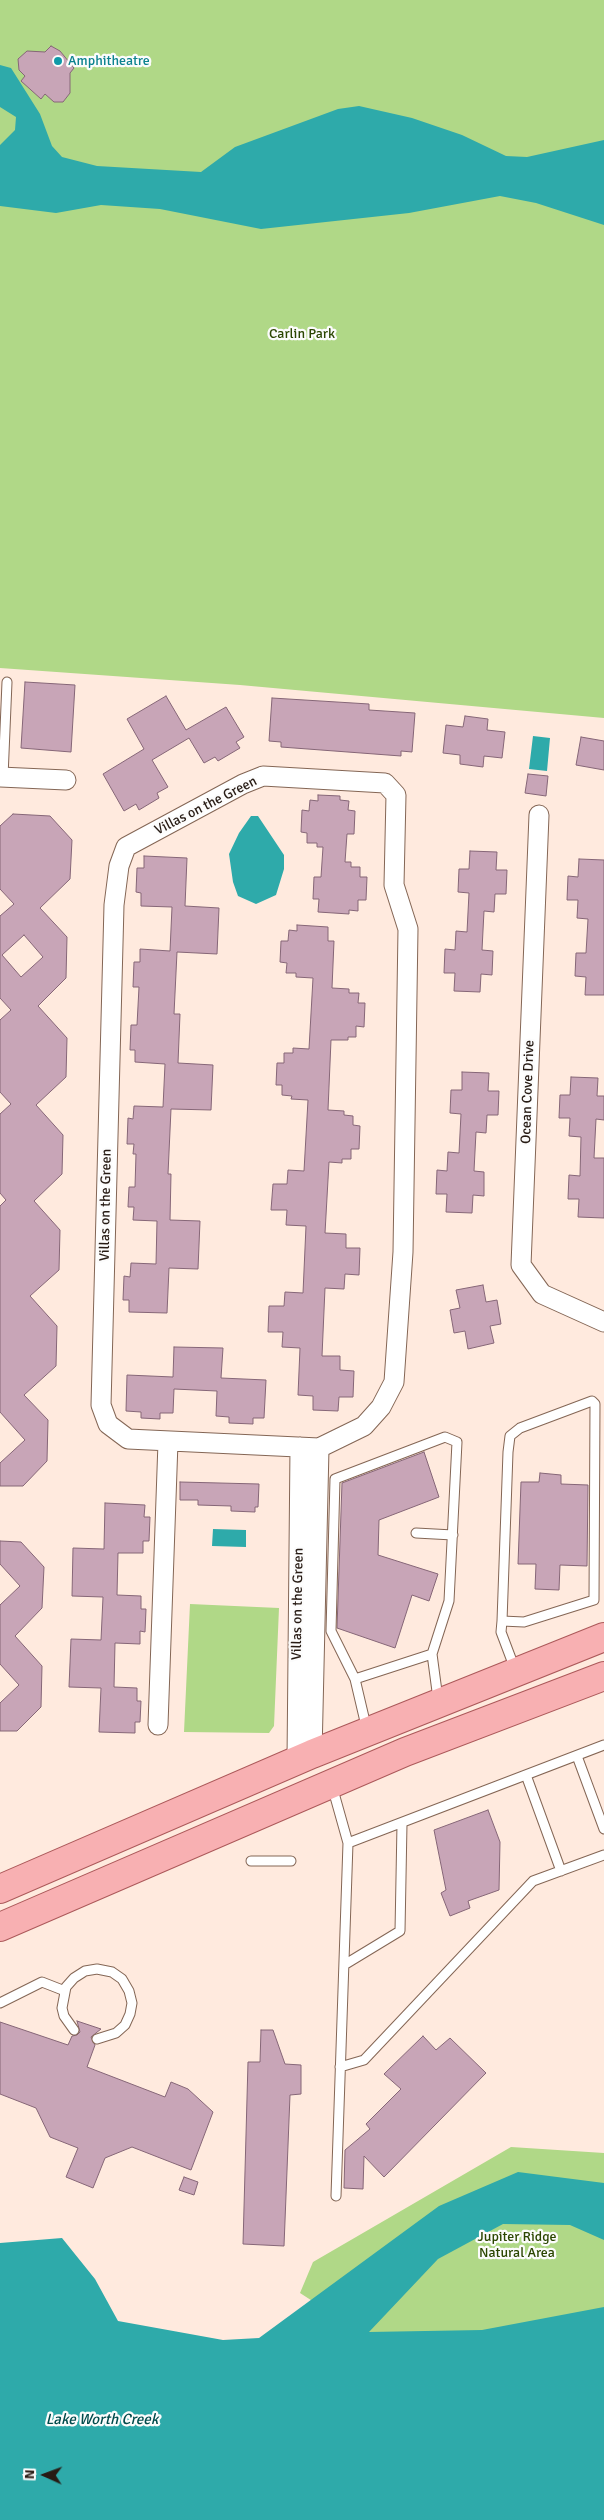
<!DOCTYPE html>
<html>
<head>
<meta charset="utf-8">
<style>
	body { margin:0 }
	#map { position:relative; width:604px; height:2520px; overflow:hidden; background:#ffeade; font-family:Signika,sans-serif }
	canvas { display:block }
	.north { position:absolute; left:20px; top:2450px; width:50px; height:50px; -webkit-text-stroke:4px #fcfcfc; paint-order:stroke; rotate:272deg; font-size:14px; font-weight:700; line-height:20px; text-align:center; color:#271b14 }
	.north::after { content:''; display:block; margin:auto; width:18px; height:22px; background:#271b14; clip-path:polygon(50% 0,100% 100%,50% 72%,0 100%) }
</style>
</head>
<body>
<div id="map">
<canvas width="604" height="2520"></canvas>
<div class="north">N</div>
</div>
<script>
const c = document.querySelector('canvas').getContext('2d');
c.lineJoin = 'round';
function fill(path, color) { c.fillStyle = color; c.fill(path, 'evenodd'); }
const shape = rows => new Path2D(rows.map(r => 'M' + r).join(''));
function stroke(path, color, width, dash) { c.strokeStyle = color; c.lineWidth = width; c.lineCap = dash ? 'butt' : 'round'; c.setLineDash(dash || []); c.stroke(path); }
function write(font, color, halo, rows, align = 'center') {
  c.font = font + ' Signika,sans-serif'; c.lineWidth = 4.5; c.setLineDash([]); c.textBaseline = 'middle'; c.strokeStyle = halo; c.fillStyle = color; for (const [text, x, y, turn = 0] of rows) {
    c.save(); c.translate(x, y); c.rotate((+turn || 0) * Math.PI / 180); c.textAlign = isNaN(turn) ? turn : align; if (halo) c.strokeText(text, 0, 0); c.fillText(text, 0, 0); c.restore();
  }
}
const green = shape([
	[0,0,604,0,604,718,240,685,0,668],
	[190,1604,279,1608,274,1726,269,1733,184,1732],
	[511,2147,604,2153,604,2327,371,2339,300,2293,313,2262]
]);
const water = shape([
	[0,65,11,68,40,114,52,146,62,157,97,166,201,172,235,147,338,109,359,106,412,118,462,135,506,156,527,157,604,140,604,225,536,203,500,196,409,213,261,229,160,209,101,205,56,213,0,206,0,145,15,130,16,117,0,107],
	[533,736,550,738,547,771,529,769],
	[251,816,258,816,284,855,284,869,276,895,256,904,238,896,233,882,229,854,239,833],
	[213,1529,246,1530,246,1547,212,1546],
	[518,2172,604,2183,604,2240,570,2225,503,2224,438,2259,369,2332,482,2330,604,2307,604,2520,0,2520,0,2243,62,2238,95,2279,118,2321,223,2340,259,2338,439,2206]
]);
const building = shape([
	[51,46,60,51,74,68,70,73,70,93,63,102,54,102,45,94,41,99,21,81,25,76,19,70,18,59,27,51,45,52,51,46],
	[25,682,75,685,71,752,21,748,25,682],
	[166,696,186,730,226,707,244,737,236,742,240,748,218,761,215,757,204,763,189,738,152,760,168,787,157,793,159,798,139,810,136,804,124,811,103,774,144,749,127,719,166,696],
	[272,698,369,704,369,710,415,713,412,752,401,751,401,756,281,747,281,742,269,741,272,698],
	[465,716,488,719,487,730,505,732,502,758,484,756,483,767,460,764,460,755,443,753,446,725,463,727,465,716],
	[581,737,604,741,604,770,576,765,581,737],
	[528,774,548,776,546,796,525,793,528,774],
	[318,795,340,796,340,800,349,801,348,810,355,811,354,834,347,834,345,862,351,862,351,867,360,867,360,877,367,877,366,900,358,900,358,911,349,910,349,914,318,912,319,899,313,899,314,877,321,877,323,847,317,847,317,843,307,843,307,833,301,832,302,810,309,811,310,800,318,801,318,795],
	[13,814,50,816,72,840,70,879,40,908,67,937,66,978,38,1006,67,1038,66,1077,36,1105,63,1135,62,1174,34,1201,60,1230,59,1270,30,1296,57,1326,56,1366,24,1395,48,1420,47,1461,23,1486,0,1486,0,1463,25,1440,0,1412,0,1206,6,1200,0,1193,0,1114,11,1104,0,1092,0,1020,11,1010,0,998,0,916,14,904,0,889,0,826,13,814],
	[24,935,43,957,21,977,2,955,24,935],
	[470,851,497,852,496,870,507,870,506,894,495,894,494,912,484,911,482,950,493,951,492,975,481,974,480,992,454,991,455,973,444,973,445,949,455,950,456,931,467,932,469,893,458,892,459,869,469,869,470,851],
	[144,856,187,858,185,906,219,908,217,954,177,952,174,1014,180,1014,178,1063,213,1065,211,1110,171,1109,168,1174,171,1174,170,1220,200,1221,198,1269,169,1268,167,1313,129,1312,129,1300,123,1300,124,1276,130,1277,131,1263,156,1264,157,1221,133,1220,134,1207,128,1207,129,1187,135,1187,136,1154,133,1154,134,1144,127,1144,128,1118,133,1119,134,1106,163,1107,165,1064,135,1062,135,1050,130,1050,131,1025,137,1025,139,987,133,987,134,962,140,962,140,949,170,951,172,907,141,906,141,893,136,892,137,868,144,868,144,856],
	[579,859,604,860,604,995,585,995,586,977,575,976,576,953,586,953,588,919,577,918,578,900,567,900,568,876,578,877,579,859],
	[297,925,328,927,328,941,334,941,332,988,349,989,349,993,359,993,358,1003,365,1003,364,1027,356,1026,356,1037,348,1037,348,1040,331,1040,328,1110,344,1111,344,1115,353,1116,353,1125,360,1126,359,1149,351,1149,351,1159,342,1159,342,1163,329,1162,325,1233,346,1234,346,1248,360,1248,359,1275,345,1274,344,1289,325,1288,322,1356,340,1356,340,1370,354,1371,353,1397,339,1397,338,1411,313,1410,313,1396,298,1395,300,1348,282,1347,283,1332,268,1332,269,1306,284,1306,285,1292,303,1293,306,1226,286,1225,287,1210,271,1210,273,1184,287,1184,288,1170,304,1171,308,1100,291,1099,292,1096,282,1095,282,1085,276,1085,277,1063,284,1063,284,1053,293,1053,293,1048,309,1049,313,978,296,977,296,973,286,973,287,963,280,962,281,941,288,941,289,930,297,931,297,925],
	[462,1072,489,1073,488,1091,499,1091,498,1115,487,1115,486,1133,476,1132,474,1171,484,1172,484,1196,473,1195,472,1213,446,1212,447,1194,436,1194,437,1170,447,1171,448,1152,459,1153,461,1114,450,1113,451,1090,462,1090,462,1072],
	[571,1077,598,1078,597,1096,604,1096,604,1120,596,1119,594,1158,604,1158,604,1218,578,1217,579,1199,568,1199,569,1175,580,1176,581,1137,569,1136,570,1118,559,1118,560,1095,570,1095,571,1077],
	[483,1285,486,1302,497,1300,501,1324,490,1326,494,1343,468,1349,465,1331,454,1333,450,1310,460,1308,456,1290,483,1285],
	[174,1347,223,1348,221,1378,266,1380,264,1418,253,1418,253,1424,229,1423,229,1417,216,1416,217,1391,174,1389,173,1413,160,1413,160,1419,141,1418,141,1412,126,1411,127,1375,173,1377,174,1347],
	[424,1452,439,1497,379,1520,378,1555,438,1574,429,1601,412,1595,395,1648,337,1628,342,1483,424,1452],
	[540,1473,561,1475,561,1484,588,1485,587,1566,560,1565,559,1590,535,1589,536,1564,518,1564,521,1482,539,1482,540,1473],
	[180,1482,259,1484,258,1507,255,1507,255,1512,231,1511,231,1506,198,1505,198,1500,180,1500,180,1482],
	[105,1503,145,1505,144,1517,150,1517,149,1541,143,1541,143,1553,118,1553,117,1595,141,1596,141,1609,146,1609,145,1632,140,1631,140,1644,115,1643,114,1687,137,1688,137,1701,141,1701,140,1722,135,1722,135,1733,99,1732,101,1688,69,1687,71,1639,101,1640,103,1597,72,1596,73,1548,104,1549,105,1503],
	[0,1541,21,1542,44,1567,42,1608,15,1636,42,1666,41,1707,17,1731,0,1731,0,1703,19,1685,0,1664,0,1605,20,1586,0,1564,0,1541],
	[488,1810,500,1842,499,1890,468,1901,470,1908,450,1916,441,1893,446,1890,434,1830,488,1810],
	[77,2021,101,2029,91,2037,95,2045,87,2067,165,2097,171,2082,188,2089,213,2112,191,2170,132,2147,105,2158,93,2188,66,2177,78,2148,50,2137,36,2108,0,2094,0,2022,68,2045,72,2036,77,2035,80,2032,77,2021],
	[261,2030,273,2030,285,2064,301,2065,301,2094,290,2095,284,2246,243,2244,248,2062,260,2062,261,2030],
	[423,2036,436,2050,450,2038,486,2073,384,2177,364,2156,363,2189,344,2188,345,2150,370,2129,366,2124,401,2089,384,2074,423,2036],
	[184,2177,198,2182,194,2195,179,2190,184,2177]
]);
const service = shape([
	[3,777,7,682],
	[416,1533,453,1535],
	[502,1621,524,1622,594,1600,595,1404,592,1401,520,1428,510,1436,508,1452,502,1621,501,1632,515,1669],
	[432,1654,355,1679,331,1631,335,1479,445,1437,457,1442,449,1601,432,1654,438,1699],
	[355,1679,367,1730],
	[577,1756,604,1829],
	[526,1775,561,1871],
	[332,1786,348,1843,336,2196],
	[348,1843,604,1745],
	[251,1861,291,1861],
	[344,1965,400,1931,402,1824],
	[0,2003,42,1982,65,1991],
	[74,2030,64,2016,62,2008,66,1987,74,1978,85,1971,97,1969,112,1972,122,1979,129,1991,132,2003,130,2014,125,2025,116,2033,97,2039],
	[340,2067,364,2060,533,1881,604,1855]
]);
const minor = shape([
	[263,776,385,783,396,795,394,885,408,929,403,1252,394,1382,381,1407,364,1426,319,1448,128,1439,108,1424,101,1405,114,905,119,866,126,847,243,784,263,776],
	[0,777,66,780],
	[539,815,521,1265,542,1294,604,1322],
	[158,1725,168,1442],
	[312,1754,319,1448],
	[297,1760,300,1447]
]);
const primary = shape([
	[0,1889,312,1754,604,1637],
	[0,1927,405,1752,604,1676]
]);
const markers = [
	[58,61,5,"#0f9aa8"]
];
const cultureNames = [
	["Amphitheatre",68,61]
];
const parkNames = [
	["Carlin Park",302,334],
	["Jupiter Ridge",517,2237],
	["Natural Area",517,2253]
];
const streetNames = [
	["Villas on the Green",206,806,-27],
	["Ocean Cove Drive",528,1092,-88],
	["Villas on the Green",106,1205,-89],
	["Villas on the Green",298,1604,-89]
];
const waterNames = [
	["Lake Worth Creek",102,2420]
];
fill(green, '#b0d887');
fill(water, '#2eaaaa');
fill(building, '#c8a5b7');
stroke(building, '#866677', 1);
stroke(service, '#846655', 11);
stroke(minor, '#846655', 21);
stroke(primary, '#ac595a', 30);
stroke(service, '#fff', 9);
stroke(minor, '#fff', 19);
stroke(primary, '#f8b0b2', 28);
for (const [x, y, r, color] of markers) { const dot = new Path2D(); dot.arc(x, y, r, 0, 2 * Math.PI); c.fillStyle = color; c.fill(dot); stroke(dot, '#fcfcfc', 2); }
write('14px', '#0d838f', '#fcfcfc', cultureNames, 'left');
write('14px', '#2b4601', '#fcfcfc', parkNames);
write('14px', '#271b14', '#fcfcfc', streetNames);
write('italic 15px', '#004b4c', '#fcfcfc', waterNames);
</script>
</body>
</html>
